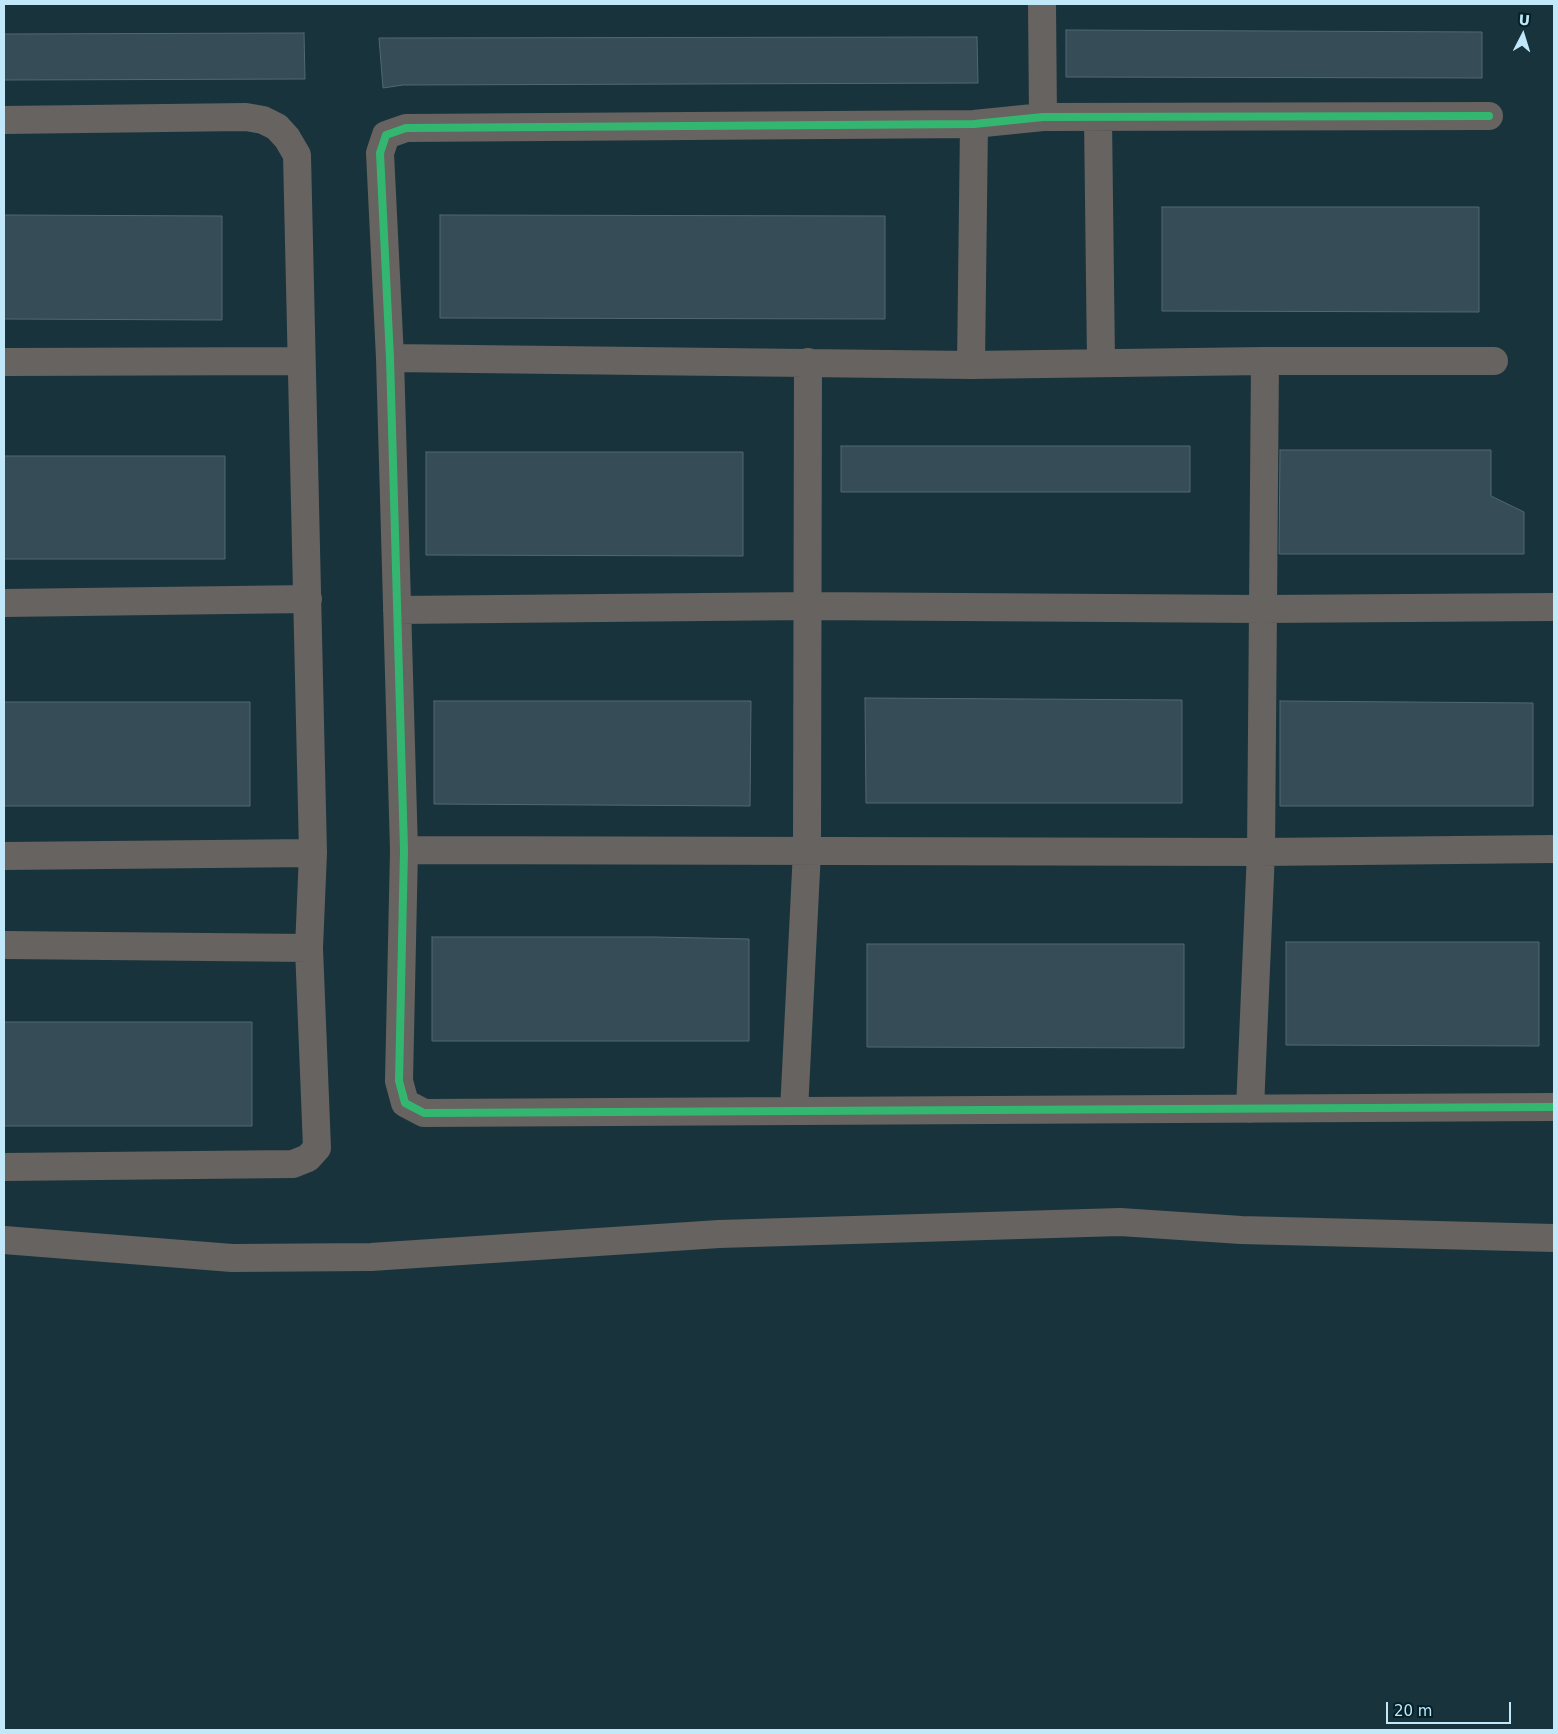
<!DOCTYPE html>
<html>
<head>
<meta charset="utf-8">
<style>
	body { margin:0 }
	#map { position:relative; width:1558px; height:1734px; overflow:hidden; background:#18333b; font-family:"DejaVu Sans",sans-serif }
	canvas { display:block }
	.frame { position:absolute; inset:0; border:5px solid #c0e8f8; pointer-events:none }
	.north { position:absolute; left:1498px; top:10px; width:50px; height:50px; -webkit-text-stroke:4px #042029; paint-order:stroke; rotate:5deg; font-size:14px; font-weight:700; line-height:20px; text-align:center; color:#c0e8f8 }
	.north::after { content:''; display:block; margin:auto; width:18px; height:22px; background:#c0e8f8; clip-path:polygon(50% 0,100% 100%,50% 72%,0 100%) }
	.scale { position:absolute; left:1386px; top:1702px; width:125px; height:22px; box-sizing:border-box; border:2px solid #c0e8f8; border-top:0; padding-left:6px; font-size:15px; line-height:18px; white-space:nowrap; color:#c0e8f8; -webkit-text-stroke:4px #042029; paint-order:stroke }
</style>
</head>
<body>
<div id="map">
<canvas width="1558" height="1734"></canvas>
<div class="frame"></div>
<div class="north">U</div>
<div class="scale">20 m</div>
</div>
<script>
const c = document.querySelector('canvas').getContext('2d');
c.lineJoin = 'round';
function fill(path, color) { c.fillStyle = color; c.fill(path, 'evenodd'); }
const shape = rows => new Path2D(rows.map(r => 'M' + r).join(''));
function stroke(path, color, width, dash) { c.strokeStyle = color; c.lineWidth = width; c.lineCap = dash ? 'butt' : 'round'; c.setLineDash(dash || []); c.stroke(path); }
const building = shape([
	[1066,30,1482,32,1482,78,1066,77,1066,30],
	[304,33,305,79,4,80,4,34,304,33],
	[977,37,978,83,403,85,383,88,379,38,977,37],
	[1162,207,1479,207,1479,312,1162,311,1162,207],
	[4,215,222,216,222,320,4,319,4,215],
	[440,215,885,216,885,319,440,318,440,215],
	[841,446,1190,446,1190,492,841,492,841,446],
	[1280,450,1491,450,1491,496,1524,512,1524,554,1279,554,1280,450],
	[426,452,743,452,743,556,426,555,426,452],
	[4,456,225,456,225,559,4,559,4,456],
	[865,698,1182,700,1182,803,866,803,865,698],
	[434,701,751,701,750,806,434,804,434,701],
	[1280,701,1533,703,1533,806,1280,806,1280,701],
	[4,702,250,702,250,806,4,806,4,702],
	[432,937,655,937,749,939,749,1041,432,1041,432,937],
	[1286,942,1539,942,1539,1046,1286,1045,1286,942],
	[867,944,1184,944,1184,1048,867,1047,867,944],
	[4,1022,252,1022,252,1126,4,1126,4,1022]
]);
const minor = shape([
	[1042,4,1043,117],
	[1489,116,1043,117,974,124,406,128,386,135,380,153,390,358,404,850,399,1081,405,1103,424,1113,1554,1107],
	[1098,118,1101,362],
	[4,120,246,117,263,120,277,127,287,138,297,155,313,853,309,948,317,1148,308,1158,293,1164,4,1167],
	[390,358,971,365,1265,361,1494,361],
	[4,362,301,361],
	[971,365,974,124],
	[4,603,308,599],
	[397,610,809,606,1262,609,1554,607],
	[404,850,1261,852,1554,849],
	[4,856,313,853],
	[4,945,309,948],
	[1250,1109,1261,852,1265,361],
	[794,1111,807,851,808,362],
	[4,1240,232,1258,371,1257,719,1234,1120,1222,1241,1230,1554,1238]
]);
const cycleway = shape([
	[1489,116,1043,117,974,124,406,128,386,135,380,153,390,358,404,850,399,1081,405,1103,424,1113,1554,1107]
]);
fill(building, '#364d58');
stroke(building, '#516875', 1);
stroke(minor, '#676360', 28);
stroke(cycleway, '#33b770', 8);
</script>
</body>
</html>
